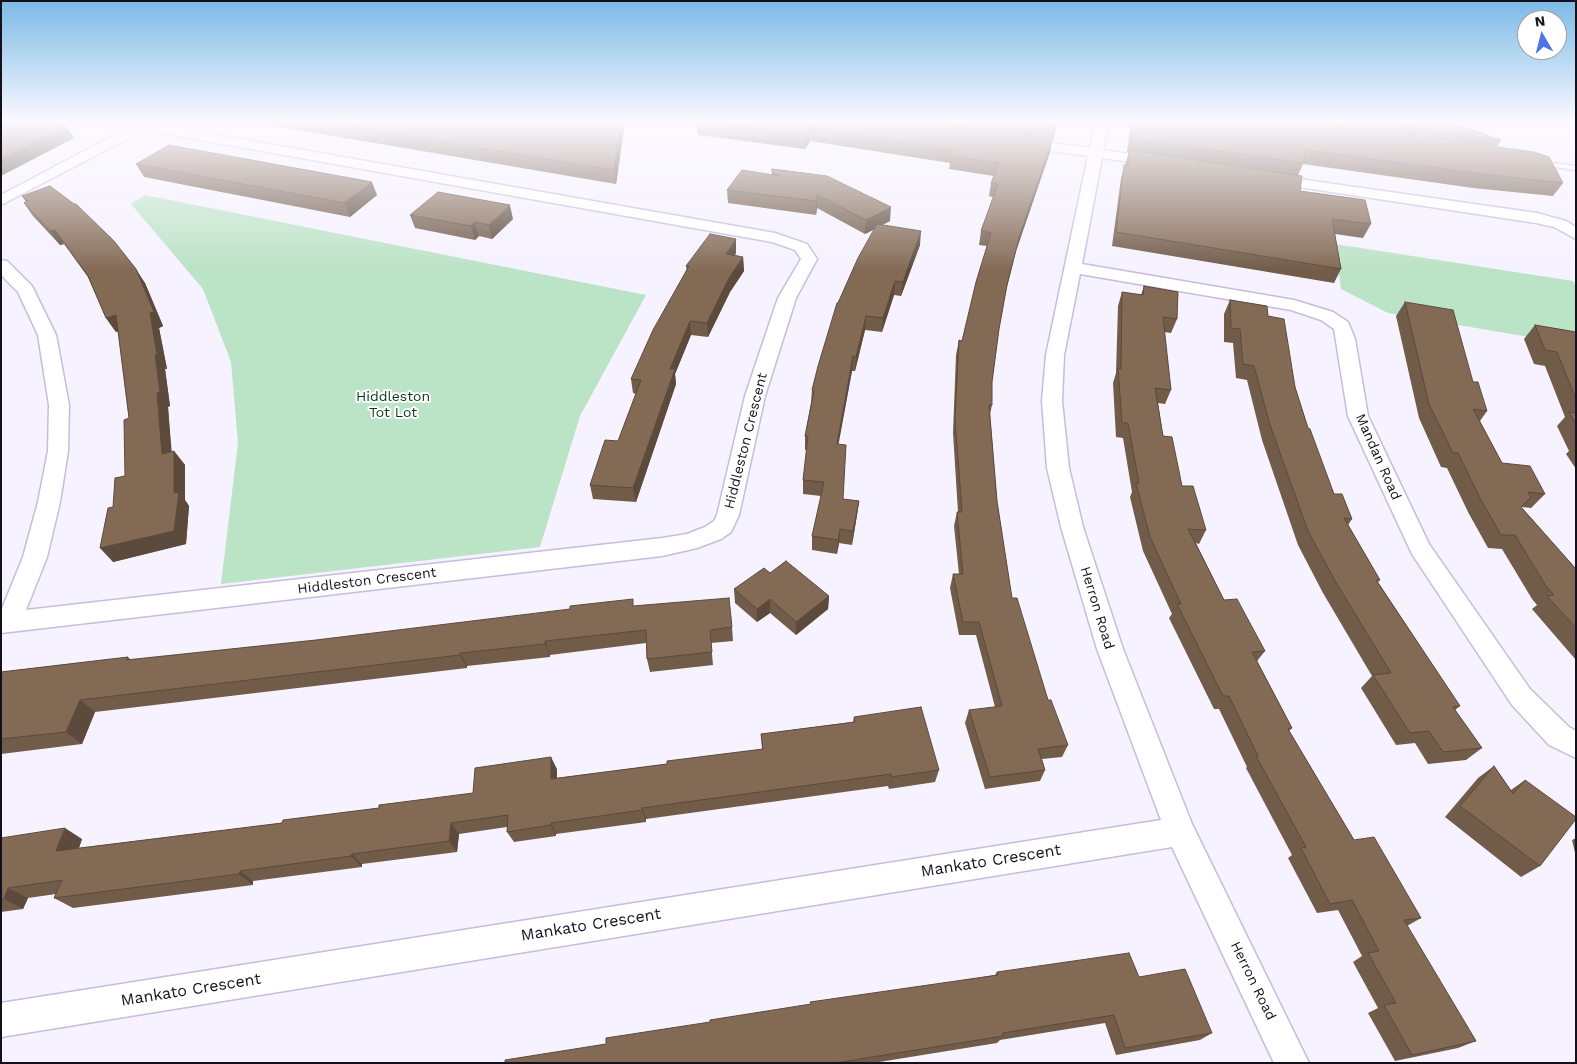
<!DOCTYPE html>
<html>
<head>
<meta charset="utf-8">
<style>
	body { margin:0 }
	#map { position:relative; width:1577px; height:1064px; overflow:hidden; background:#f6f2ff; font-family:"Work Sans",sans-serif }
	canvas { display:block }
	.frame { position:absolute; inset:0; border:2px solid #15111c; pointer-events:none }
	.north { position:absolute; left:1517px; top:10px; width:50px; height:50px; box-sizing:border-box; background:#fff; border:1px solid #a1a0a4; border-radius:50%; rotate:352deg; font-size:14px; font-weight:700; line-height:20px; text-align:center; color:#15111c }
	.north::after { content:''; display:block; margin:auto; width:18px; height:22px; background:#4e74e7; clip-path:polygon(50% 0,100% 100%,50% 72%,0 100%) }
</style>
</head>
<body>
<div id="map">
<canvas width="1577" height="1064"></canvas>
<div class="frame"></div>
<div class="north">N</div>
</div>
<script>
const c = document.querySelector('canvas').getContext('2d');
c.lineJoin = 'round';
function fill(path, color) { c.fillStyle = color; c.fill(path, 'evenodd'); }
const shape = rows => new Path2D(rows.map(r => 'M' + r).join(''));
function stroke(path, color, width, dash) { c.strokeStyle = color; c.lineWidth = width; c.lineCap = dash ? 'butt' : 'round'; c.setLineDash(dash || []); c.stroke(path); }
function write(font, color, halo, rows, align = 'center') {
  c.font = font + ' "Work Sans",sans-serif'; c.lineWidth = 4; c.setLineDash([]); c.textBaseline = 'middle'; c.strokeStyle = halo; c.fillStyle = color; for (const [text, x, y, turn = 0] of rows) {
    c.save(); c.translate(x, y); c.rotate((+turn || 0) * Math.PI / 180); c.textAlign = isNaN(turn) ? turn : align; if (halo) c.strokeText(text, 0, 0); c.fillText(text, 0, 0); c.restore();
  }
}
const green = shape([
	[145,195,646,295,580,416,540,547,221,584,238,443,231,362,203,289,131,204],
	[1335,244,1573,281,1576,287,1576,345,1388,313,1341,289]
]);
const service = shape([
	[1536,161,1576,166,1576,170,1539,165,1536,165,1536,161]
]);
const minor = shape([
	[139,122,156,122,155,124,775,233,807,244,817,259,796,298,765,396,739,515,731,532,721,539,697,548,662,556,1,633,1,611,23,557,38,502,48,451,49,405,38,335,18,292,1,275,1,260,7,261,32,286,56,335,69,405,68,451,60,502,47,557,26,610,662,538,687,534,705,527,714,521,717,515,745,396,778,298,801,259,795,250,772,242,144,130,1,205,1,195,139,122],
	[1095,122,1109,122,1103,150,1158,158,1163,159,1165,162,1163,165,1158,166,1102,158,1082,264,1294,300,1333,312,1348,322,1355,339,1368,416,1429,544,1530,689,1569,727,1576,731,1576,758,1549,745,1512,705,1412,554,1348,416,1334,329,1321,320,1291,310,1080,274,1064,355,1062,401,1069,468,1083,527,1123,649,1192,824,1309,1063,1274,1063,1172,847,1,1037,1,1003,1161,820,1097,649,1061,527,1047,468,1042,401,1046,355,1088,156,1021,147,1014,143,1021,139,1090,148,1095,122],
	[1271,175,1537,213,1566,221,1576,227,1576,239,1554,227,1536,223,1266,182,1264,179,1266,176,1271,175]
]);
const wall = shape([
	[251,122,625,122,616,184],
	[697,122,1058,122,1053,141,1052,141,1050,152,1016,251,1005,294,999,329,992,382,992,405,990,414,997,501,1012,598,1048,700,1068,745,1062,757,1042,759,1045,770,1040,781,985,789,965,723,969,710,995,707,976,635,959,635,950,588,953,574,959,574,954,526,957,512,958,512,953,433,956,355,959,340,962,341,987,246,979,245,981,231,993,197,989,196,991,183,994,176,949,169,950,163,810,141,805,149,698,135],
	[1131,122,1456,122,1455,124,1501,140,1497,147,1563,183,1553,196,1473,188,1303,164,1298,175,1300,191,1371,224,1363,238,1335,234,1341,269,1334,283,1112,246,1121,178,1129,152,1127,152],
	[136,164,377,195,350,217,144,177],
	[772,172,890,221,882,225,920,245,901,296,894,295,882,332,865,330,855,371,852,371,838,444,843,499,859,501,857,515,852,545,839,543,837,554,812,550,812,536,821,496,803,494,803,480,807,450,805,450,805,436,811,403,812,390,838,303,875,229,865,234,817,208,816,215,728,203,727,190,772,174],
	[22,196,145,283,163,326,159,328,167,369,165,369,170,406,168,407,171,452,174,451,185,465,185,500,189,506,186,544,113,562,113,507,125,476,129,418,118,331,116,332,106,318,88,277,64,244,60,245,33,216,24,203,26,202],
	[410,215,513,219,492,239,479,236,475,240,415,228],
	[736,253,735,255,743,257,744,271,730,292,708,337,691,335,675,374,676,384,636,502,593,499,590,485,618,441,636,394,633,393,631,379,687,271,686,266],
	[1144,286,1177,319,1171,333,1164,332,1171,390,1165,404,1158,403,1163,436,1182,486,1206,530,1199,544,1196,543,1224,600,1265,651,1257,661,1292,728,1289,731,1354,840,1421,918,1407,926,1476,1041,1458,1048,1395,1061,1368,1013,1378,1008,1353,962,1362,956,1338,910,1317,913,1288,858,1292,855,1246,768,1247,767,1219,709,1214,709,1169,618,1172,614,1143,551,1130,497,1132,492,1123,438,1116,437,1113,383,1116,373,1118,306,1122,292,1141,295],
	[1230,300,1268,316,1295,387,1308,428,1334,494,1352,519,1348,525,1380,580,1378,582,1460,706,1455,710,1482,748,1466,760,1428,764,1415,743,1396,745,1361,688,1372,676,1323,593,1298,545,1262,440,1247,380,1236,378,1233,343,1224,342,1224,314],
	[1405,302,1473,382,1487,411,1480,421,1502,463,1545,494,1531,508,1522,507,1521,507,1576,569,1576,660,1532,609,1537,605,1532,599,1502,549,1488,548,1468,512,1447,468,1441,467,1419,418,1396,316],
	[1535,325,1576,332,1576,469,1566,454,1569,451,1557,426,1565,417,1545,366,1534,364,1524,339],
	[770,573,829,596,828,609,796,635,770,613,757,622,735,603,734,589],
	[634,606,732,627,733,641,711,643,713,665,650,672,647,659,646,643,550,655,550,657,467,666,467,668,95,712,82,744,1,754,1,672,128,657,131,660],
	[854,717,939,770,935,782,889,789,888,786,646,819,646,822,556,834,556,836,514,842,507,832,507,827,459,834,457,852,362,864,362,867,253,881,253,885,73,908,54,898,56,894,28,898,23,909,1,912,1,838,82,839,79,848,282,823,473,793,557,769,557,778,667,764,762,749,761,734,853,722],
	[1494,766,1511,790,1525,780,1540,866,1521,877,1445,817,1478,778],
	[1576,838,1576,857,1572,840],
	[997,972,1139,977,1212,1033,1200,1040,1116,1055,1105,1023,1000,1040,997,1043,873,1063,505,1063,606,1044,710,1022,995,975]
]);
const shadedWall = shape([
	[621,122,625,122,616,184,614,170],
	[66,126,74,138,1,176,1,159],
	[810,128,810,141,805,149,805,136],
	[1052,139,1050,152,1016,251,1004,299,1019,238],
	[372,182,377,195,350,217,344,203],
	[817,195,817,208,816,215,816,201],
	[510,205,513,219,492,239,489,225],
	[891,207,890,221,865,234,866,220],
	[475,222,479,236,475,240,471,226],
	[55,230,64,244,60,245,50,231],
	[921,231,920,245,901,296,903,282],
	[736,239,736,253,726,268,726,254],
	[743,257,744,271,730,292,708,337,707,323,729,278],
	[136,269,145,283,163,326,159,328,167,369,165,369,170,406,168,407,173,468,162,454,155,355],
	[895,281,894,295,882,332,883,318],
	[116,315,126,329,116,332,106,318],
	[866,316,865,330,855,371,856,357],
	[690,321,691,335,675,374,676,384,636,502,633,488,670,369],
	[853,356,852,371,836,458,837,444],
	[174,451,185,465,185,500,189,506,186,544,113,562,100,548,174,493],
	[859,501,857,515,852,545,853,531],
	[840,529,839,543,837,554,838,540],
	[829,596,828,609,796,635,796,622],
	[770,599,770,613,757,622,757,609],
	[545,641,550,655,550,657,545,644],
	[460,653,467,666,467,668,460,655],
	[80,700,95,712,82,744,66,732],
	[551,757,557,769,557,790,551,779],
	[642,808,646,819,646,822,642,810],
	[451,823,459,834,457,852,449,841],
	[551,823,556,834,556,836,551,825],
	[65,828,82,839,74,862,56,851],
	[352,854,362,864,362,867,351,856],
	[240,871,253,881,253,885,239,874],
	[8,888,28,898,23,909,4,899]
]);
const building = shape([
	[1,122,48,122,66,126,1,159,1,122],
	[322,122,621,122,614,170,322,122],
	[697,122,934,122,1052,139,1019,238,1007,285,999,329,992,382,992,405,989,405,997,501,1012,598,1017,598,1048,700,1051,700,1068,745,1038,749,1045,770,990,777,969,710,1002,706,979,622,963,622,953,574,963,574,957,512,962,512,955,419,959,340,962,341,976,282,991,233,981,231,998,184,991,183,999,163,951,156,953,150,810,128,805,136,697,122],
	[1018,122,1058,122,1056,128,1018,122],
	[1133,122,1316,122,1534,152,1549,157,1563,183,1481,174,1305,150,1304,163,1131,139,1133,122],
	[1368,122,1456,122,1455,124,1501,140,1368,122],
	[169,145,372,182,344,203,136,164,169,145],
	[1129,150,1302,176,1300,191,1365,200,1371,224,1332,219,1341,269,1116,232,1124,165,1128,165,1129,150],
	[772,169,827,176,891,207,866,220,817,195,816,201,727,190,742,170,780,176,772,172,772,169],
	[50,186,74,204,76,204,114,241,136,269,154,312,150,313,157,355,155,355,160,392,157,393,162,454,174,451,174,493,179,492,174,531,100,548,108,508,113,507,115,478,125,476,124,420,129,418,116,315,106,318,88,276,55,230,50,231,24,203,28,201,22,196,50,186],
	[438,192,510,205,489,225,475,222,471,226,410,215,438,192],
	[877,224,921,231,903,282,895,281,883,318,866,316,856,357,853,356,837,444,846,445,843,499,859,501,853,531,840,529,838,540,812,536,824,482,803,480,808,436,805,436,814,391,812,390,818,366,837,303,838,303,858,258,877,224],
	[710,234,736,239,726,254,743,257,729,278,707,323,690,321,670,369,675,369,633,488,590,485,605,440,618,441,641,380,631,379,653,330,689,266,686,266,710,234],
	[1144,286,1178,292,1177,319,1163,317,1171,390,1155,388,1163,436,1172,437,1182,486,1193,486,1206,530,1188,529,1224,600,1237,599,1265,651,1252,652,1292,728,1288,729,1354,840,1374,837,1421,918,1404,920,1476,1041,1412,1055,1384,1005,1396,1003,1368,953,1379,951,1352,900,1330,904,1301,848,1306,847,1256,756,1258,756,1229,696,1223,696,1177,604,1181,604,1150,537,1136,483,1139,483,1128,423,1122,423,1118,368,1121,369,1122,292,1143,295,1144,286],
	[1230,300,1267,306,1268,316,1284,319,1295,387,1308,428,1310,429,1334,494,1342,494,1352,519,1344,518,1380,580,1376,580,1460,706,1453,707,1482,748,1443,752,1429,731,1410,733,1373,675,1391,673,1334,579,1308,531,1270,425,1254,366,1243,364,1240,329,1231,328,1230,300],
	[1405,302,1453,310,1473,382,1478,382,1487,411,1473,409,1502,463,1530,466,1545,494,1528,492,1531,497,1521,507,1576,569,1576,628,1547,596,1554,595,1546,586,1515,535,1501,535,1480,498,1458,453,1453,453,1429,404,1405,302],
	[1535,325,1576,332,1576,399,1557,352,1545,350,1535,325],
	[1569,412,1576,413,1576,424,1569,412],
	[786,561,829,596,796,622,770,599,757,609,734,589,764,568,770,573,786,561],
	[729,598,732,627,710,630,712,652,647,659,646,630,545,641,545,644,460,653,460,655,80,700,66,732,1,739,1,672,128,657,126,660,316,640,570,609,570,606,633,599,633,606,729,598],
	[921,707,939,770,891,777,891,774,642,808,642,810,551,823,551,825,507,832,508,815,451,823,449,841,352,854,351,856,240,871,239,874,54,898,62,880,8,888,4,899,1,899,1,838,65,828,56,851,282,823,283,820,379,808,379,805,473,793,475,768,551,757,551,779,667,764,667,761,763,749,761,734,855,722,854,717,921,707],
	[1494,766,1513,794,1525,780,1576,817,1576,819,1540,866,1460,806,1494,766],
	[1129,953,1139,977,1185,969,1212,1033,1125,1048,1114,1015,1003,1033,1003,1036,835,1063,505,1063,505,1060,606,1044,606,1038,710,1022,710,1020,811,1004,810,1002,998,975,997,972,1129,953]
]);
const parkNames = [
	["Hiddleston",393,397],
	["Tot Lot",393,413]
];
const streetNames = [
	["Hiddleston Crescent",746,441,-76],
	["Mandan Road",1378,457,66],
	["Hiddleston Crescent",367,581,-7],
	["Herron Road",1097,608,73],
	["Herron Road",1253,981,64]
];
const nearStreetnames = [
	["Mankato Crescent",991,861,-9],
	["Mankato Crescent",591,925,-9],
	["Mankato Crescent",191,990,-9]
];
fill(green, '#bbe3c5');
stroke(service, '#c7bcdb', 3);
stroke(minor, '#c7bcdb', 3);
fill(service, '#fff');
fill(minor, '#fff');
fill(wall, '#715b49');
fill(shadedWall, '#5c4a3c');
fill(building, '#836a55');
stroke(building, '#5c4a3c', 1);
const sky = c.createLinearGradient(0, 0, 0, 271);
sky.addColorStop(0, '#7abae6');
sky.addColorStop(0.45, '#fbf9ff');
sky.addColorStop(1, '#fbf9ff00');
c.fillStyle = sky;
c.fillRect(0, 0, 1577, 271);
write('14px', '#06361a', '#fff', parkNames);
write('14px', '#15111c', '#fff', streetNames);
write('16px', '#15111c', '#fff', nearStreetnames);
</script>
</body>
</html>
